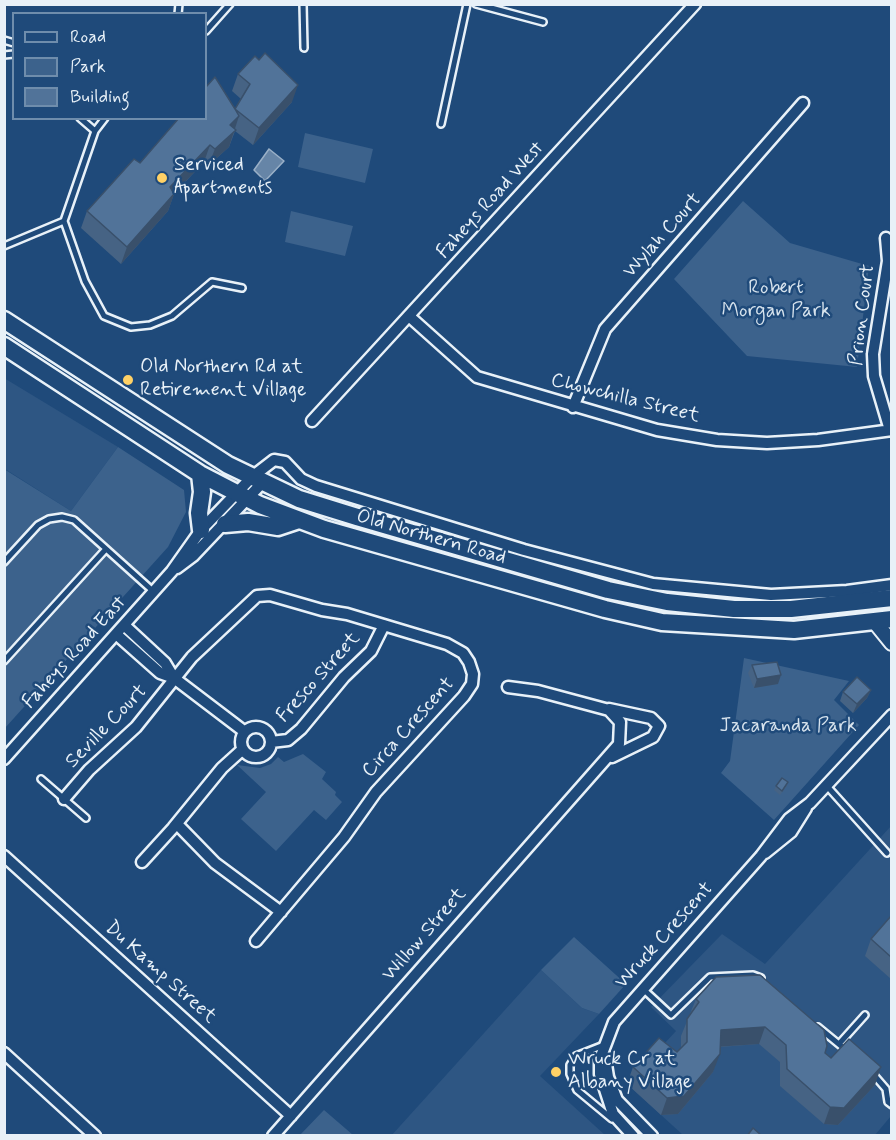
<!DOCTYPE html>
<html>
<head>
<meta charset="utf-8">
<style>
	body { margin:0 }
	#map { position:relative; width:896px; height:1140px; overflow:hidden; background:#1f4a7a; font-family:Mynerve,sans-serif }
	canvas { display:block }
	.frame { position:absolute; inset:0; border:6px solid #e8f1f8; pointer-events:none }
	.legend { position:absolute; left:12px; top:12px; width:195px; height:108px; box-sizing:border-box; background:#1f4a7a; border:2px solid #6f8dac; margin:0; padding:8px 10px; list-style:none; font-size:18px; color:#e8f1f8 }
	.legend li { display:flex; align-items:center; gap:12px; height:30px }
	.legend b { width:30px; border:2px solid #6f8dac }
</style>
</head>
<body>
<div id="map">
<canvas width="896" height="1140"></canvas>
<div class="frame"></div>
<ul class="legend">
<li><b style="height:8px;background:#1f4a7a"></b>Road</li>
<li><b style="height:16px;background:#3c628c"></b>Park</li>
<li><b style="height:16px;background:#517399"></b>Building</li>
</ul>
</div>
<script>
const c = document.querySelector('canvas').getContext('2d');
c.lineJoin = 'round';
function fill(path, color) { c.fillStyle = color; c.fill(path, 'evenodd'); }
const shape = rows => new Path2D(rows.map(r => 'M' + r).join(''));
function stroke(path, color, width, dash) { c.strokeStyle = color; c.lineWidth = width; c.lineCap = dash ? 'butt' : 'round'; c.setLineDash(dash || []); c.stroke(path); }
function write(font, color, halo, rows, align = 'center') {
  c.font = font + ' Mynerve,sans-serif'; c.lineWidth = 5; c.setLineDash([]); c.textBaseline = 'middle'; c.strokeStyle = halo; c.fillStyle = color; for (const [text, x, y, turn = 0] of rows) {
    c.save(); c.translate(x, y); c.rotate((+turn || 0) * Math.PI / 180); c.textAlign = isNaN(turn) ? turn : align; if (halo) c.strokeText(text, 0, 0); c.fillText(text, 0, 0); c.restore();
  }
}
const built = shape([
	[4,378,118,447,71,511,5,469],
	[891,826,891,1116,875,1135,683,1135,627,1084,676,1031,651,1007,722,934,765,964],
	[541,970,582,1008,599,1014,540,1076,605,1135,391,1136]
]);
const green = shape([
	[305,133,373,149,365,183,298,167],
	[743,201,790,243,869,266,857,367,747,356,674,279],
	[291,211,353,226,345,256,285,242],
	[118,447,184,490,186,512,168,547,5,728,4,469,71,511],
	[744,658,849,681,834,700,859,725,774,820,721,773,730,761],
	[303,754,326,772,322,779,336,792,335,795,342,802,326,820,314,810,276,851,241,819,266,792,237,765,260,768,271,764,278,757,284,762],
	[574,937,626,984,599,1014,582,1008,541,970],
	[324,1110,353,1135,300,1135]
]);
const water = shape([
	[269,149,284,161,265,181,254,170,269,149]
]);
const service = shape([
	[303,4,304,48],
	[476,4,543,22],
	[178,14,179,4],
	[206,31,230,4],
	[4,40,14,43],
	[4,55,14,54],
	[80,118,95,131],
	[105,118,95,131,64,221,85,281,104,316,131,327,150,325,172,316,212,282,242,288],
	[441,124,467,4],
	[4,246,64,221],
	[4,562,38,525,49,519,62,517,74,520,154,592],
	[4,661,106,549],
	[41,779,86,818],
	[826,785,887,853],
	[642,988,671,1015,710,977,753,975,761,978],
	[818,1027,846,1050],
	[839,1044,865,1015],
	[604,1045,576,1056,570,1065,570,1074,577,1090,612,1119],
	[873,1074,886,1089,888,1102,892,1105]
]);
const minor = shape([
	[886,238,888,261,873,354,874,376,890,430],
	[410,317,477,377,657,430,717,440,767,443,818,440,892,430],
	[573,407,605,329,803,103],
	[312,421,695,4],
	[177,568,193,556,263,482],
	[124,625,165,663,174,678],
	[116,634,160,673,174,678,245,732],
	[609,709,651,718,659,726,653,737,612,757],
	'241 742a15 15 0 1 1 30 0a15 15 0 1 1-30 0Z',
	[271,742,288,740,301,729,344,677,371,651,384,625],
	[4,759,172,571,201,530,252,477,274,460,285,462,301,479,316,486,524,550,653,584,771,595,847,591,892,585],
	[64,799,89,770,136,727,192,657,257,596,270,595,322,610,347,614,447,644,463,653,469,662,473,674,472,684,464,696,376,792,344,837,256,941],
	[177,824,215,863,281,912],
	[765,853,791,832,806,808],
	[4,856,291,1116],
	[142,862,173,828,222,768,243,749],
	[4,1053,95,1136],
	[605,1058,608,1077,617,1100,652,1136],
	[273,1136,619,744,620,722,609,710,538,691,508,687],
	[633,1136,613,1114,600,1074,600,1059,614,1022,761,856,789,819,810,803,892,715]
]);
const tertiary = shape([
	[875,622,892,643]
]);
const trunk = shape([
	[4,320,228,465,299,499,357,517,608,590,667,602,734,609,791,609,892,598],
	[4,346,200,474,260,505,324,529,605,609,662,622,794,630,892,619],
	[200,474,202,492,199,513,201,530],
	[225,524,248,522,278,527,299,520]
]);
const wall = shape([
	[238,74,292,102,253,145,235,131,229,147,208,166,204,162,174,194,168,211,121,264,81,228,87,211,140,163,235,109,241,99,232,91],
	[752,665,778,684,754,688,748,673],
	[871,690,867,698,853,713,840,701,843,692],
	[788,782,787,786,780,795,774,790,776,786],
	[891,916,891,979,865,956,871,939],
	[716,977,831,1058,875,1085,838,1125,824,1124,780,1086,780,1062,759,1044,720,1047,713,1072,678,1114,661,1115,627,1084,633,1067,677,1052,681,1048,681,1036,696,999]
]);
const shadedWall = shape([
	[298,85,292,102,253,145,259,128],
	[239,116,229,147,208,166,215,149,230,125],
	[210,145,204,162,164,204,170,187],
	[174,194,168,211,121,264,127,247],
	[781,675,778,684,754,688,757,679],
	[871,690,867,698,853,713,857,704],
	[765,1027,759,1044,714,1047,721,1030],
	[720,1054,713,1072,678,1114,661,1115,667,1098],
	[881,1067,875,1085,838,1125,824,1124,830,1107]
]);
const building = shape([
	[265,53,298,85,259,128,235,109,239,116,230,125,236,130,215,149,210,145,170,187,174,194,127,247,87,211,134,159,140,163,179,118,206,118,206,87,215,77,235,109,250,84,238,74,255,56,259,60,265,53],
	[777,662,781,675,757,679,752,665,777,662],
	[857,677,871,690,857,704,843,692,857,677],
	[782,778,788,782,782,791,776,786,782,778],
	[891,916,891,957,871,939,891,916],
	[760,975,824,1030,827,1046,825,1053,831,1058,849,1039,881,1067,844,1108,830,1107,787,1069,786,1045,765,1027,721,1030,720,1054,684,1096,667,1098,633,1067,659,1038,677,1052,687,1042,687,1019,699,1002,696,999,716,977,760,975],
	[753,1128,762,1136,747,1136,753,1128]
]);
const markers = [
	[162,178,6,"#ffd166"],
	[128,380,6,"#ffd166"],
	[556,1072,6,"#ffd166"]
];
const poiNames = [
	["Serviced",174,166],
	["Apartments",174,189],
	["Old Northern Rd at",140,368],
	["Retirement Village",140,391],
	["Wruck Cr at",568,1060],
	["Albany Village",568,1083]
];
const streetNames = [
	["Faheys Road West",491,201,-48],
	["Wylah Court",663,236,-48],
	["Prion Court",863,315,-83],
	["Chowchilla Street",625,399,14],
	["Old Northern Road",431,538,16],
	["Faheys Road East",75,653,-48],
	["Fresco Street",319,678,-48],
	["Seville Court",107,727,-46],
	["Circa Crescent",409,728,-48],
	["Willow Street",425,935,-49],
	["Wruck Crescent",665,936,-48],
	["Du Kamp Street",160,973,42]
];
const parkNames = [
	["Robert",776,289],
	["Morgan Park",776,312],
	["Jacaranda Park",788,727]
];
fill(built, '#2e5683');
fill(green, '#3c628c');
fill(water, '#6685a7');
stroke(water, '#9ab0c7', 1.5);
stroke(service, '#e8f1f8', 10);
stroke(minor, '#e8f1f8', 15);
stroke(tertiary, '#e8f1f8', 18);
stroke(trunk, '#e8f1f8', 21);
stroke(service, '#1f4a7a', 5);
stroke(minor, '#1f4a7a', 10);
stroke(tertiary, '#1f4a7a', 14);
stroke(trunk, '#1f4a7a', 16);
fill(wall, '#466384');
fill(shadedWall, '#39506b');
fill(building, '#517399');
stroke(building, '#39506b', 1.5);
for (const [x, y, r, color] of markers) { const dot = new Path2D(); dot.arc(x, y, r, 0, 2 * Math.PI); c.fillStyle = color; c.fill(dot); stroke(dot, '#1f4a7a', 2); }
write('20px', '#e8f1f8', '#1f4a7a', poiNames, 'left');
write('20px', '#e8f1f8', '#1f4a7a', streetNames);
write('20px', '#d7e3ed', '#1f4a7a', parkNames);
</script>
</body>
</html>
